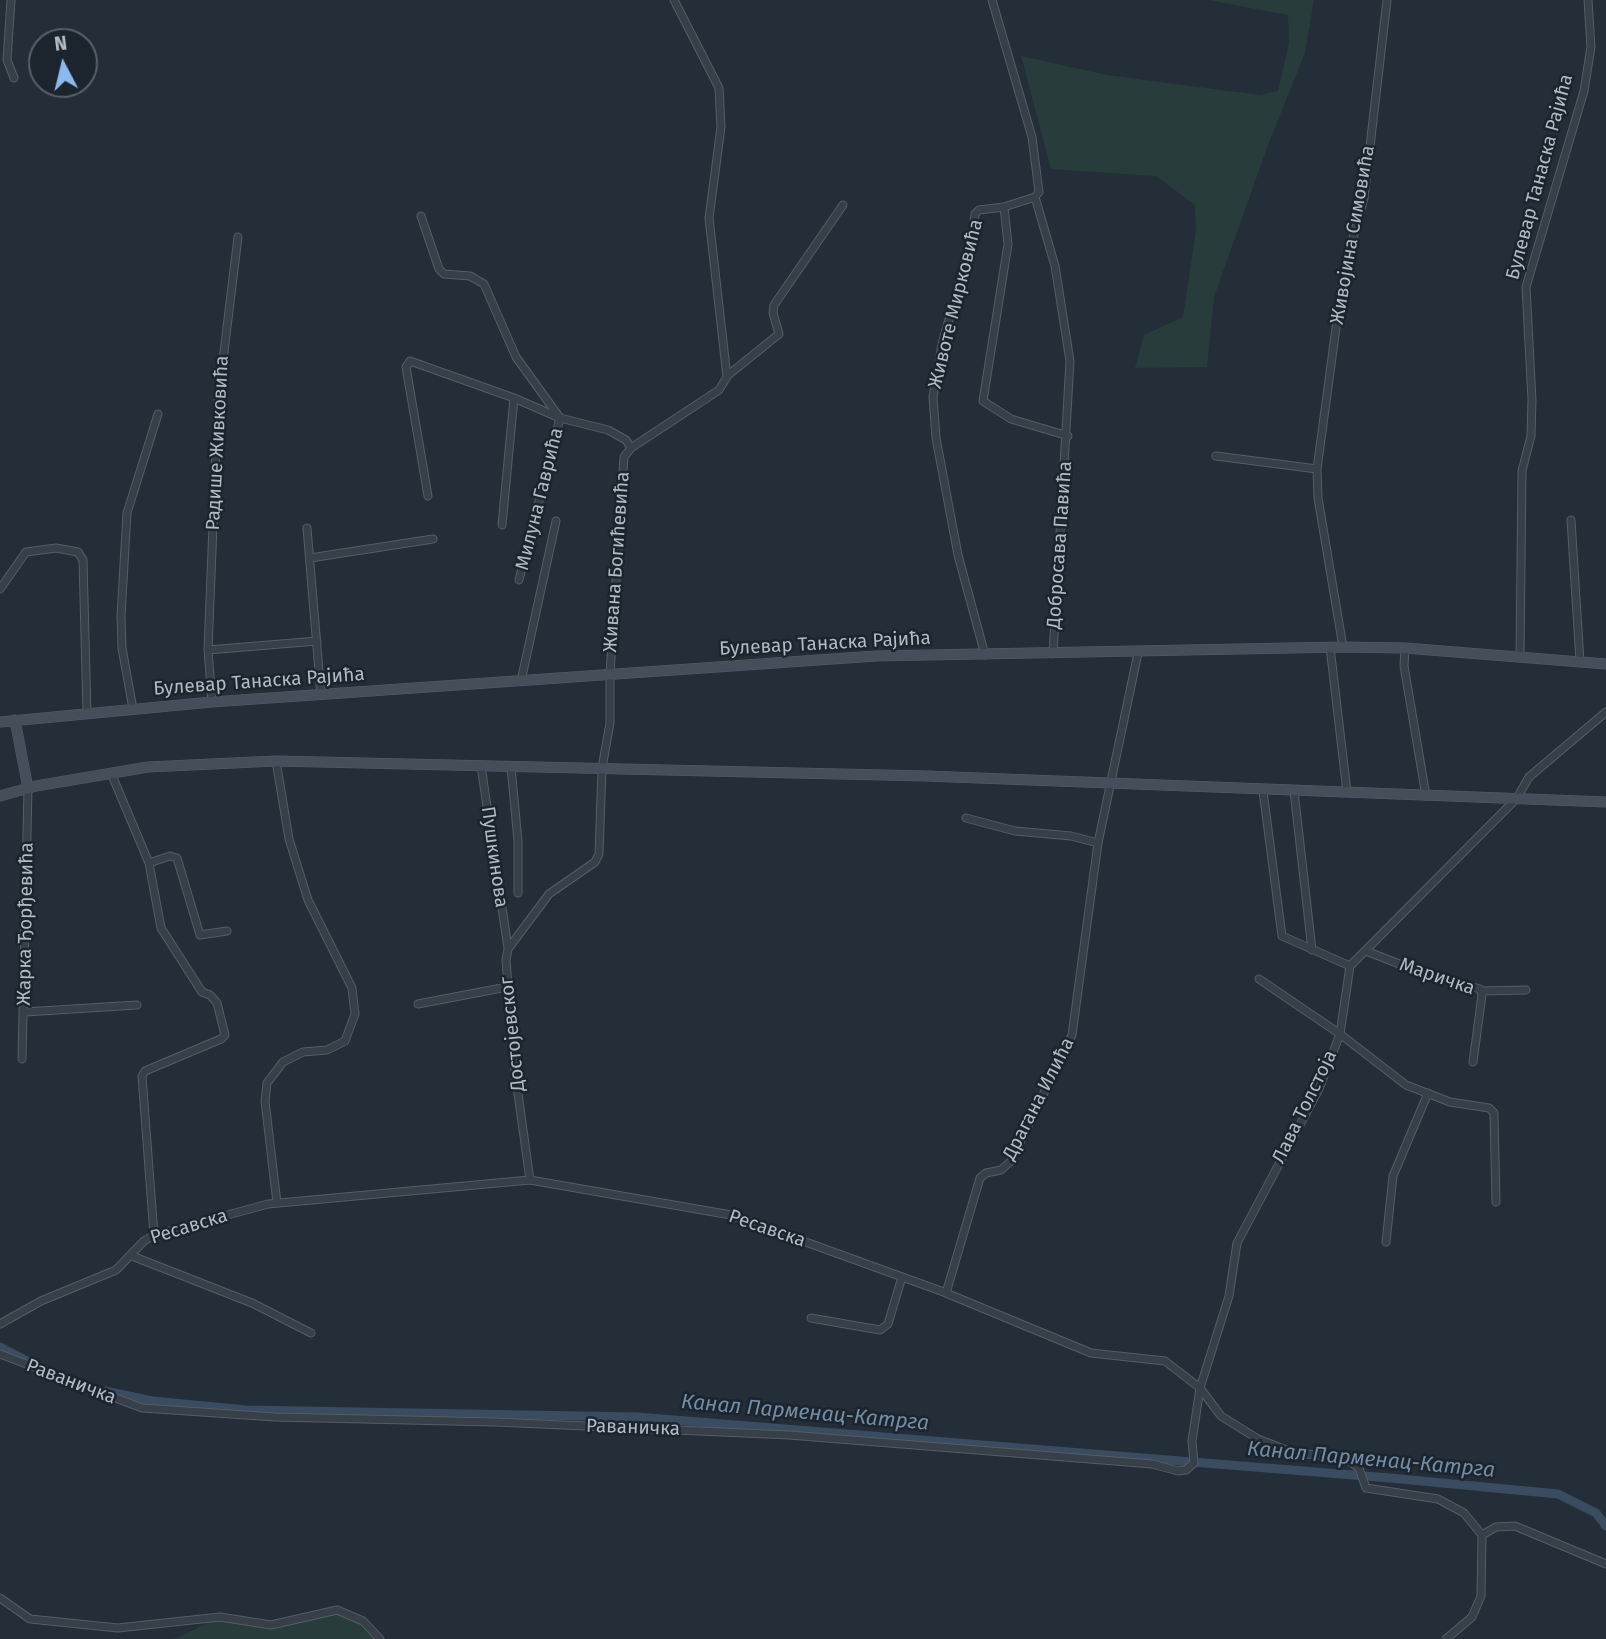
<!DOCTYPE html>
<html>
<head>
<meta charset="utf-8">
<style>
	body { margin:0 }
	#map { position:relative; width:1606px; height:1639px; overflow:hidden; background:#232e38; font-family:"Fira Sans",sans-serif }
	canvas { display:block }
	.north { position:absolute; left:28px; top:28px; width:70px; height:70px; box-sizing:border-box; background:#1c242d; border:2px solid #58606a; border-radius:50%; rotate:353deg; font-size:19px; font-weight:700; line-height:28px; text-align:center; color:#b2bac5 }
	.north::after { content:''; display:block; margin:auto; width:24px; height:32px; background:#8cb9ef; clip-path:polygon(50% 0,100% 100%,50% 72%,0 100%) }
</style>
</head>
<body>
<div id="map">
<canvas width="1606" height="1639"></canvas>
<div class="north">N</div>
</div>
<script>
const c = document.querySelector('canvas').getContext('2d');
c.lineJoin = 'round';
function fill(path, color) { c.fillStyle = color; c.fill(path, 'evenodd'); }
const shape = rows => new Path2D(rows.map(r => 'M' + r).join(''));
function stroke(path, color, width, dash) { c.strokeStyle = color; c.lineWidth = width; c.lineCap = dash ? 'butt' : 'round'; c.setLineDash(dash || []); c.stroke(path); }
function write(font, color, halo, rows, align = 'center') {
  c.font = font + ' "Fira Sans",sans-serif'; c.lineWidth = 5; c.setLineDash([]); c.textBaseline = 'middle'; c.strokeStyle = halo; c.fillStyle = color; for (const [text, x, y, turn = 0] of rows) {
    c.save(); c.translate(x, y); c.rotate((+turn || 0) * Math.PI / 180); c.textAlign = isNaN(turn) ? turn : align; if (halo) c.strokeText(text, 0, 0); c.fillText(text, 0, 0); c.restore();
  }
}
const green = shape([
	[1208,0,1314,0,1305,53,1268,145,1214,297,1207,367,1135,368,1144,335,1183,317,1196,230,1195,205,1156,176,1051,169,1021,56,1107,75,1260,95,1278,91,1289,43,1288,15],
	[337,1610,363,1621,380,1639,169,1639,177,1638,220,1617,271,1625]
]);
const canal = shape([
	[0,1347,33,1364],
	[105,1391,152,1401,246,1410,637,1417,1390,1478,1558,1494,1596,1513,1606,1526]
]);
const street = shape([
	[11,0,7,60,14,78],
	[1035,197,1055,266,1070,361,1053,654],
	[1004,207,1008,244,983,401,1011,419,1068,436],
	[421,216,439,269,444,274,470,276,484,284,516,357,560,418,519,580],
	[727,376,779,334,773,313,774,305,843,205],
	[1216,456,1317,469],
	[428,496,406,367,410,361,514,398,560,418,608,430,626,440,631,448],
	[1571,520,1580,661],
	[502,525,514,398],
	[307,528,321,695],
	[310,558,433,539],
	[0,589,26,552,56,548,78,552,83,560,87,713],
	[1330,647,1347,792],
	[1343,647,1318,498,1317,469,1338,313,1349,253,1364,198,1387,0],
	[1405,648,1404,666,1426,796],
	[208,650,317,641],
	[985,655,958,555,936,438,933,397,942,344,972,238,975,214,979,210,1004,207,1035,197,1039,192,1032,137,992,0],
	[1520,656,1522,471,1531,436,1532,400,1526,287,1584,91,1591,47,1588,0],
	[521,681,556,521],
	[212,702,208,650,218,401,238,237],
	[133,709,122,648,121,616,127,513,158,414],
	[276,761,289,839,308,900,352,988,355,1014,345,1041,327,1050,303,1052,283,1062,267,1083,265,1101,277,1203],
	[481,766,508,948],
	[511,767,518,841,518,893],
	[111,773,149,863,161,928,202,992,210,995,217,1003,225,1035,221,1039,145,1071,142,1076,154,1235],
	[1263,791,1282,936,1350,966],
	[1294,791,1312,950],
	[966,818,1015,831,1071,836,1098,843],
	[149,863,170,856,177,858,200,935,227,931],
	[1366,951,1425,974,1480,989,1482,995,1473,1062],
	[1259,979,1340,1034,1406,1085,1450,1102,1489,1108,1494,1113,1496,1202],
	[1481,991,1526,990],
	[418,1004,507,987],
	[25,1012,137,1005],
	[22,1059,28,788],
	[530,1180,515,1072,506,960,508,949,549,894,595,862,599,854,602,768,610,723,610,674,624,457,631,448,719,390,727,377,709,218,721,127,719,88,674,0],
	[1386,1242,1393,1176,1428,1093],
	[132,1256,252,1303,311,1333],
	[946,1293,980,1178,986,1173,1001,1170,1011,1161,1072,1035,1098,843,1138,653],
	[811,1318,880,1330,888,1324,902,1277],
	[0,1324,41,1301,116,1270,144,1241,154,1235,268,1204,530,1180,731,1215,941,1291,1091,1353,1165,1361,1200,1388,1221,1416,1258,1439,1294,1453,1344,1457,1359,1468,1366,1488,1438,1499,1464,1513,1482,1535],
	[0,1354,142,1408,275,1417,495,1422,789,1435,1152,1464,1178,1471,1186,1470,1194,1463,1192,1441,1200,1388,1229,1296,1237,1243,1319,1089,1340,1034,1350,966,1517,798,1529,777,1606,712],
	[1482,1535,1496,1527,1515,1526,1606,1564],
	[0,1598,30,1619,118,1628,220,1617,271,1625,337,1610,363,1621,380,1639],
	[1446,1639,1472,1617,1481,1596,1482,1535]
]);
const secondary = shape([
	[15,720,28,788],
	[0,722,212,702,876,656,1343,647,1405,648,1606,664],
	[0,796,36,786,148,767,276,761,926,776,1606,802]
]);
const streetNames = [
	["Булевар Танаска Рајића",1540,177,-75],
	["Живојина Симовића",1353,235,-80],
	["Животе Мирковића",956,304,-76],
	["Радише Живковића",218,443,-87],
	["Милуна Гаврића",540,499,-76],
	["Добросава Павића",1060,545,-86],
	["Живана Богићевића",617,562,-86],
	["Булевар Танаска Рајића",825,644,-3],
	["Булевар Танаска Рајића",259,682,-4],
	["Пушкинова",494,857,82],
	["Жарка Ђорђевића",26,924,-89],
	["Маричка",1437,977,19],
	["Достојевског",513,1034,-96],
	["Драгана Илића",1039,1099,-63],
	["Лава Толстоја",1305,1107,-64],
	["Ресавска",189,1227,-17],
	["Ресавска",767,1229,19],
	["Раваничка",71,1382,21],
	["Раваничка",633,1428,2]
];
const waterNames = [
	["Канал Парменац-Катрга",805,1413,5],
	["Канал Парменац-Катрга",1371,1460,5]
];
fill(green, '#283c3b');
stroke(canal, '#3a4c60', 9);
stroke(street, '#555d66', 9);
stroke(secondary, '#555d66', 11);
stroke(street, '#373f49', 7);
stroke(secondary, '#454f5b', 10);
write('19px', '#b2bac5', '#1c242d', streetNames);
write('italic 21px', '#748da6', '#1c242d', waterNames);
</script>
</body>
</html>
